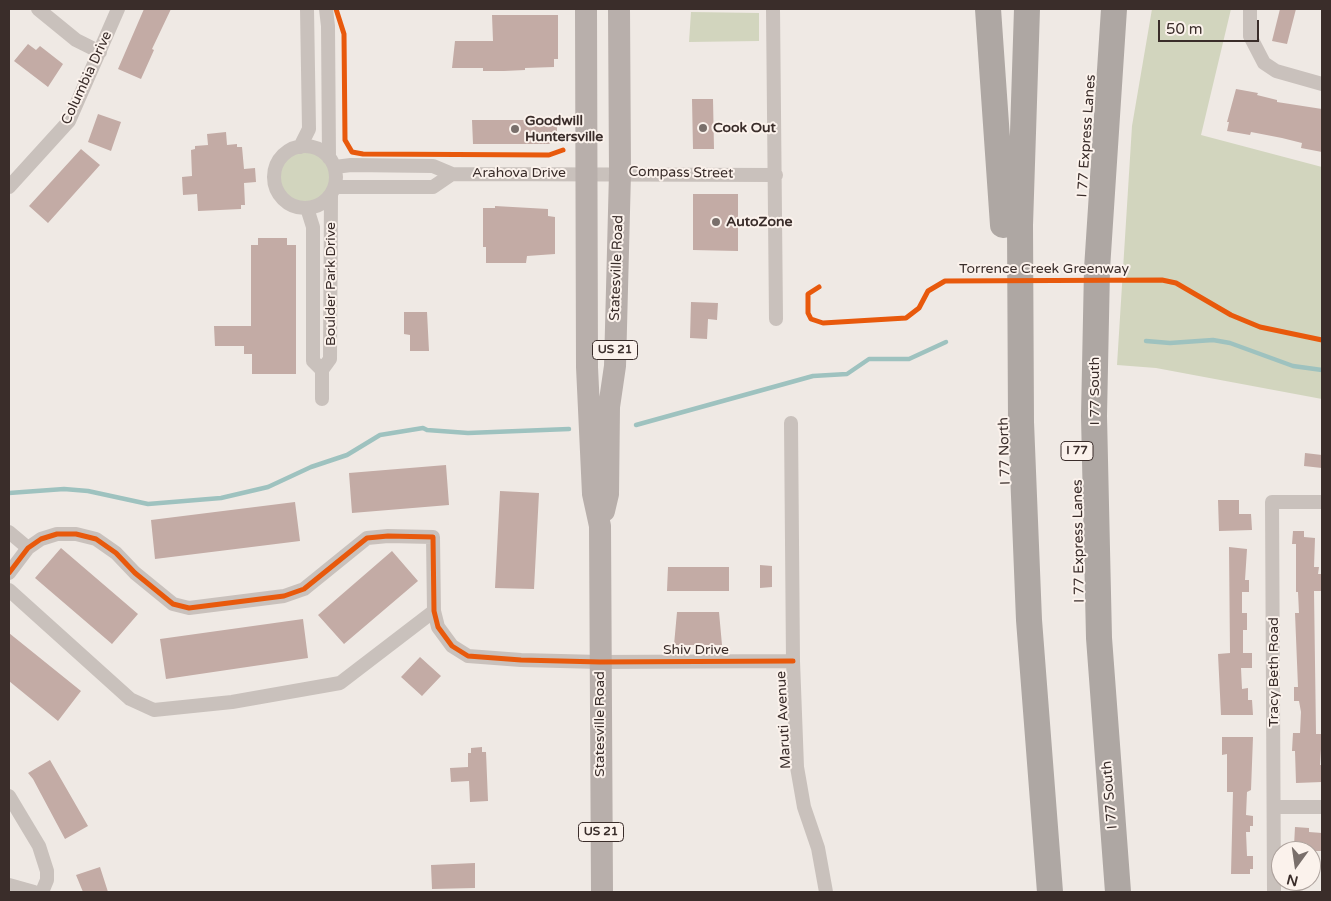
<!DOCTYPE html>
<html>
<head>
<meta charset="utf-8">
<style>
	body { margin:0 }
	#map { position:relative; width:1331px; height:901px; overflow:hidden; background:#efe9e4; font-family:"Varela Round",sans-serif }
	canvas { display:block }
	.frame { position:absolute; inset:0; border:10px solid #3a2d2a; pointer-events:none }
	.north { position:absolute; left:1271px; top:841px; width:50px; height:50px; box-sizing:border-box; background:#fbf2ec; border:1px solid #aea39e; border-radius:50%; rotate:194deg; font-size:14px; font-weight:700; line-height:20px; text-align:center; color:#3a2d2a }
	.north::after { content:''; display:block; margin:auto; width:18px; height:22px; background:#796f6b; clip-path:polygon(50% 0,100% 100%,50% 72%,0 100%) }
	.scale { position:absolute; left:1158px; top:20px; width:101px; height:22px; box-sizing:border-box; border:2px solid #3a2d2a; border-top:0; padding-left:6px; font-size:15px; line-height:18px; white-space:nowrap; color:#3a2d2a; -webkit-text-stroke:4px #fbf2ec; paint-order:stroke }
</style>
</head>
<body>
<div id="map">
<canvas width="1331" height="901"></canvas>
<div class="frame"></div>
<div class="north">N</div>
<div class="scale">50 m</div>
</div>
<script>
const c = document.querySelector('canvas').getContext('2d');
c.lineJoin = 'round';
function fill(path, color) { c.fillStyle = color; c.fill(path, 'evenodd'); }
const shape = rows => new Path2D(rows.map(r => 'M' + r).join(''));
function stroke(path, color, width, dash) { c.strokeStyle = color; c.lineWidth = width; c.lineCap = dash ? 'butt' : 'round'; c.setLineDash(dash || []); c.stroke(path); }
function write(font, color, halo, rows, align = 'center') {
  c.font = font + ' "Varela Round",sans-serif'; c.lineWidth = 4; c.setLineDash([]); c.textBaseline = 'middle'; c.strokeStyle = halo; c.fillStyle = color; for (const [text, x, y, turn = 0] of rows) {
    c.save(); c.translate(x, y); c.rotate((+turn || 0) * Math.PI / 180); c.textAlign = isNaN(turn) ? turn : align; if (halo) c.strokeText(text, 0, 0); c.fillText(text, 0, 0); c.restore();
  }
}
const green = shape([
	[1152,9,1231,9,1201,135,1322,167,1322,399,1156,368,1117,365,1132,126],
	[691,12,759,13,759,41,689,42],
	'274 177a31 31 0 1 1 62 0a31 31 0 1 1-62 0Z'
]);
const stream = shape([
	[1146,341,1170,343,1213,340,1230,343,1293,366,1322,370],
	[636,425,813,376,847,374,869,359,909,359,946,342],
	[9,493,64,489,88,491,148,504,221,498,268,487,311,467,347,455,380,435,423,428,427,430,468,433,569,429]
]);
const building = shape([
	[144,9,171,9,152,49,154,50,141,79,118,69],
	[1280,9,1296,9,1287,44,1272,41],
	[492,15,558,15,558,59,554,59,554,67,525,68,525,70,504,71,483,71,483,68,452,68,455,41,493,41],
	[28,44,36,50,40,46,63,64,48,87,14,61],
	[1236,89,1258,93,1257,95,1277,100,1277,102,1322,109,1322,152,1301,148,1302,143,1282,138,1251,132,1250,135,1227,131,1229,122,1227,122],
	[692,99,713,99,714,149,693,149],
	[98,114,121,122,111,151,88,142],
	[472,120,557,120,557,137,549,144,473,144],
	[226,132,227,145,237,144,237,147,242,147,244,169,255,168,256,182,244,183,245,205,241,205,241,209,198,211,197,194,183,195,182,177,192,176,191,150,195,149,195,146,208,145,207,134],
	[81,149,100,165,48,223,29,206],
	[693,194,738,194,738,251,693,250],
	[495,206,548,209,548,216,555,217,555,254,527,256,526,263,486,263,486,247,483,247,483,208,495,208],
	[258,238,287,238,287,245,296,245,296,374,252,374,252,354,244,354,244,346,215,346,214,326,251,326,251,245,258,245],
	[691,302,718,303,717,320,708,319,707,339,690,338],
	[404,312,427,312,429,351,410,351,410,335,404,334],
	[1305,453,1322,455,1322,468,1304,466],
	[446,465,449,505,352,513,349,473],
	[500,491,539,493,534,589,495,588],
	[1218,500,1239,500,1239,514,1251,514,1252,530,1219,531],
	[295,502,300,541,155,559,151,520],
	[1293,531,1304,531,1304,537,1315,538,1314,567,1319,567,1318,574,1322,574,1322,591,1314,591,1316,734,1322,734,1320,765,1322,765,1322,782,1296,783,1295,751,1292,751,1293,733,1300,733,1301,712,1299,701,1294,701,1294,687,1298,687,1295,613,1299,613,1298,592,1296,592,1296,544,1292,544],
	[1229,547,1247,549,1245,580,1249,580,1249,592,1242,592,1242,613,1247,613,1247,630,1243,630,1243,653,1252,653,1252,668,1241,668,1242,689,1248,688,1248,700,1252,700,1253,715,1221,715,1218,654,1230,653],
	[61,548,138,614,112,644,35,578],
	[392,551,418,581,344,644,318,615],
	[760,565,772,566,772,587,760,588],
	[668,567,729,567,729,591,667,591],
	[677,612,719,612,722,645,674,645],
	[303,619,308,658,166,679,160,639],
	[9,633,81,691,58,721,9,681],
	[420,657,441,676,422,696,401,677],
	[1222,737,1253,737,1251,790,1247,792,1246,815,1253,816,1253,826,1250,826,1250,832,1246,832,1247,856,1253,856,1253,869,1250,869,1250,874,1231,874,1233,792,1227,792,1227,754,1222,755],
	[482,747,482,752,486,752,488,801,470,802,469,781,451,782,450,768,468,767,468,753,471,753,471,748],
	[50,760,88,826,65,839,33,779,28,773],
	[1295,827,1309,828,1309,832,1322,833,1321,851,1297,851,1298,846,1294,846],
	[475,863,475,888,432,889,431,865],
	[100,867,108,892,83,892,76,875]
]);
const minor = shape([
	[38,9,76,40,100,52],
	[326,9,328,26,329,158],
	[773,9,776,319],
	[1250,9,1250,36,1264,63,1276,71,1322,84],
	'274 177a31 31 0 1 1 62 0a31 31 0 1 1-62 0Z',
	[300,147,309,129,307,9],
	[335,167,351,165,433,166,452,174,776,175],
	[9,187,69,121,118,9],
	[335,187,433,187,452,174],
	[307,208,313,227,313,361,322,370,330,359,331,195],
	[322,399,322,370],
	[791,423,793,661,797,767,804,807,818,848,826,892],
	[9,532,28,548],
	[9,573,28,548,41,539,57,534,76,534,96,539,116,553,135,573,173,604,189,608,284,596,304,589,367,538,388,536,433,537,434,611,438,627,452,646,468,656,521,660,600,662,793,661],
	[9,590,130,699,154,710,232,702,340,683,434,611],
	[9,796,39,846,47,871,47,880,42,892],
	[1275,807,1322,807],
	[9,885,34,892],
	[1274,892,1272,502,1322,502]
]);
const primary = shape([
	[586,9,587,367,593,494,600,526,602,892],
	[604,511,608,494,609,407,615,366,620,173,619,9]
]);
const motorway = shape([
	[988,9,1003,225],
	[1027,9,1020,225,1021,422,1029,620,1050,892],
	[1114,9,1097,269,1094,416,1099,638,1118,892]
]);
const cycleway = shape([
	[336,9,344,34,345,140,352,152,363,154,549,155,563,150],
	[819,287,808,294,808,313,811,319,823,323,906,318,919,308,928,291,945,281,1162,280,1176,283,1231,315,1260,327,1322,340],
	[9,573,28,548,41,539,57,534,76,534,96,539,116,553,135,573,173,604,189,608,284,596,304,589,367,538,388,536,433,537,434,611,438,627,452,646,468,656,521,660,600,662,793,661]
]);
const markers = [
	[703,128,5,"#796f6b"],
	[515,129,5,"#796f6b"],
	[716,222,5,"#796f6b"]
];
const shields = [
	[615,350,45],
	[1077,451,32],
	[601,832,45]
];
const shieldNames = [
	["US 21",615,350],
	["I 77",1077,451],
	["US 21",601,832]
];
const streetNames = [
	["Columbia Drive",87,78,-65],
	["I 77 Express Lanes",1087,136,-86],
	["Arahova Drive",519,173],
	["Compass Street",681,173,1],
	["Statesville Road",617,268,-88],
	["Torrence Creek Greenway",1044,269],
	["Boulder Park Drive",331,284,-90],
	["I 77 South",1095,391,-90],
	["I 77 North",1005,451,-92],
	["I 77 Express Lanes",1079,541,-91],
	["Shiv Drive",696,650],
	["Tracy Beth Road",1274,672,-90],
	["Maruti Avenue",784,720,-93],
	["Statesville Road",600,724,-90],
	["I 77 South",1110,795,-95]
];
const poiNames = [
	["Goodwill",525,121],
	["Huntersville",525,137],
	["Cook Out",713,128],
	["AutoZone",726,222]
];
fill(green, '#d2d5be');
stroke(stream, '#9ec2bf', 4.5);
fill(building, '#c3aba5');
stroke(minor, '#c9c1bc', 14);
stroke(primary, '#b8afab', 22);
stroke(motorway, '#aea7a3', 26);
stroke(cycleway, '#e8590c', 5);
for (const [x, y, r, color] of markers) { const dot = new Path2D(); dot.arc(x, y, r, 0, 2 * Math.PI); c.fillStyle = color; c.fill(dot); stroke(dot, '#fbf2ec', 2); }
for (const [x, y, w] of shields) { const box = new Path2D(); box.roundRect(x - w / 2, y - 9.5, w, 19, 4); c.fillStyle = '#fbf2ec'; c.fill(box); stroke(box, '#3a2d2a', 1); }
write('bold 12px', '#3a2d2a', null, shieldNames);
write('14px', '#3a2d2a', '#fbf2ec', streetNames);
write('bold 14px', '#3a2d2a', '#fbf2ec', poiNames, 'left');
</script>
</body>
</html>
